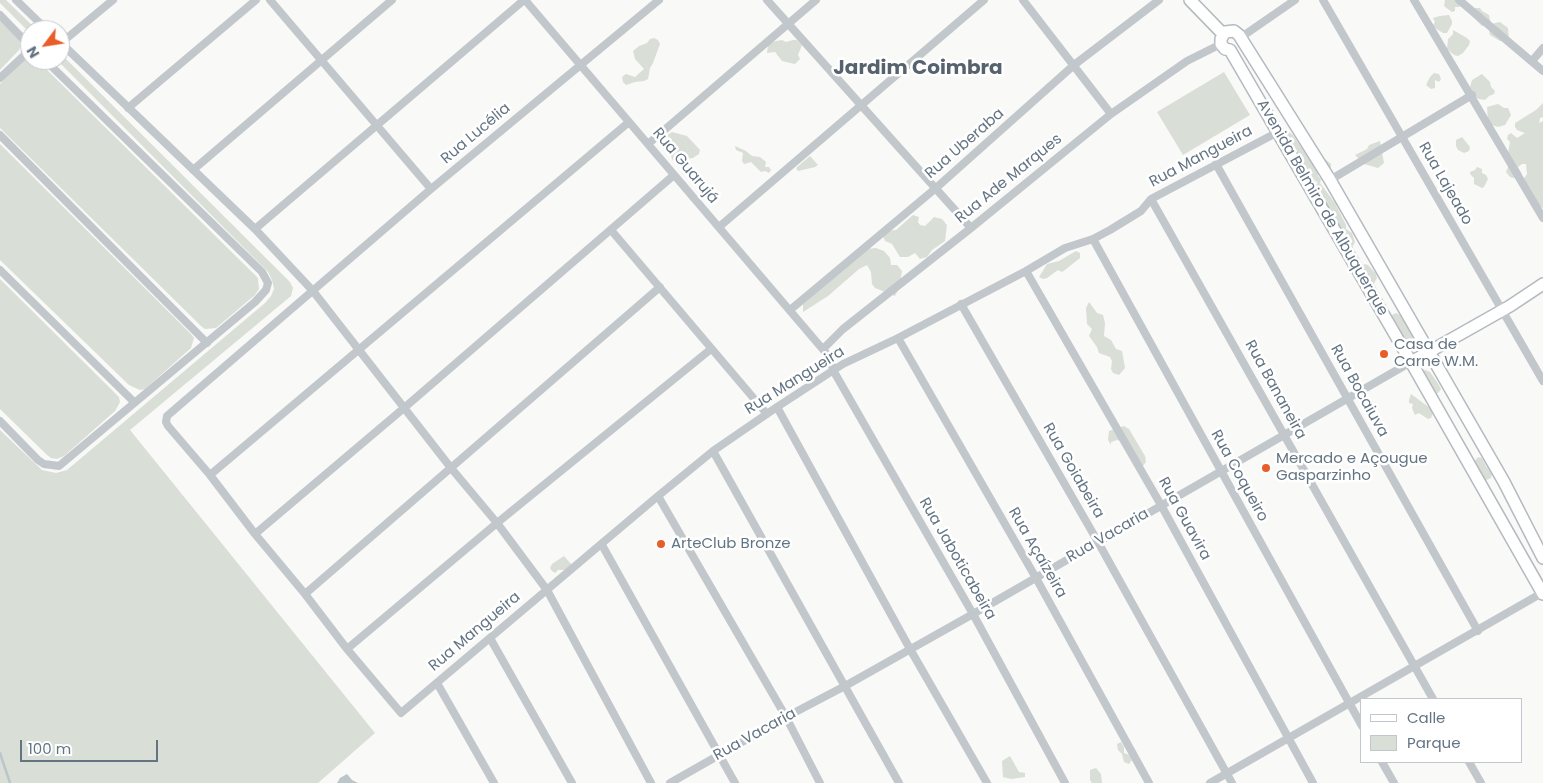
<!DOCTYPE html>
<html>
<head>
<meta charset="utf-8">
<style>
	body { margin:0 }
	#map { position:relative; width:1543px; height:783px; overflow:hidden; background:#f9f9f7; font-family:Poppins,sans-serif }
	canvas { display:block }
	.legend { position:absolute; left:1360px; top:698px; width:162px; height:65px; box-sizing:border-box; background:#fff; border:1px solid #c1c7cd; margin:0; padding:6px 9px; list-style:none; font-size:15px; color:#637483 }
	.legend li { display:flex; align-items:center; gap:10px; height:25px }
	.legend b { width:25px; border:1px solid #c1c7cd }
	.north { position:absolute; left:20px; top:20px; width:50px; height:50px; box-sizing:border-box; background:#fff; border:1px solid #c1c7cd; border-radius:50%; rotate:239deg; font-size:14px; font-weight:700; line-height:20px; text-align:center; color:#637483 }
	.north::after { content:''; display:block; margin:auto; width:18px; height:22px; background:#e85d28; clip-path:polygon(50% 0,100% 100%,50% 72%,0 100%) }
	.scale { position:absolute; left:20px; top:740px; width:138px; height:22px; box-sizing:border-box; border:2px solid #637483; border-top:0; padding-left:6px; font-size:15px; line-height:18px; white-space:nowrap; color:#637483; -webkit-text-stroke:4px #fff; paint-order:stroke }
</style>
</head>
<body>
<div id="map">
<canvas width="1543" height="783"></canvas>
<ul class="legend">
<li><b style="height:6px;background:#fff"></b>Calle</li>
<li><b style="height:14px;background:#d9ded6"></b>Parque</li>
</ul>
<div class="north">N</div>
<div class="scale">100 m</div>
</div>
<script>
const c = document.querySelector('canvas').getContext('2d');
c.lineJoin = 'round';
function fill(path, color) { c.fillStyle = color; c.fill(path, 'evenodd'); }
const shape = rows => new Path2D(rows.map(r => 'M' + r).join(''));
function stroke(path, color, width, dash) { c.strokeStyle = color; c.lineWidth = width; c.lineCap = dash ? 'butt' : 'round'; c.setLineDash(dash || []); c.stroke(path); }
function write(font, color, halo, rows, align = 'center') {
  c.font = font + ' Poppins,sans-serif'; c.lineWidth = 5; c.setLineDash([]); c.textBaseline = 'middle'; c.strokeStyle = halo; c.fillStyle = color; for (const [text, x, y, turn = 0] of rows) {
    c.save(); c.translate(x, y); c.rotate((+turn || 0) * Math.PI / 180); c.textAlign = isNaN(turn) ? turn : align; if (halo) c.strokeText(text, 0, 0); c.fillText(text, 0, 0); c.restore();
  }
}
const green = shape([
	[0,0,6,0,37,30,30,30,30,33,0,3],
	[1445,0,1459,0,1460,7,1455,7,1455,11,1452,12,1444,6],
	[1476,8,1480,8,1482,11,1489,15,1491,24,1500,22,1508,28,1509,40,1500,41,1490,35,1488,26,1482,26,1471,15,1473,10],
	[1440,16,1449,15,1452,21,1452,24,1447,33,1443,33,1435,28,1433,25,1435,22,1433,18],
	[0,18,20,39,21,45,19,50,0,70],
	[1453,30,1467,38,1470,41,1469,45,1463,53,1458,56,1454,55,1447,49,1448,39,1453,34],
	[654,38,658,40,660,44,653,63,650,68,648,79,644,81,635,82,626,85,623,82,622,77,626,74,635,77,644,69,635,59,633,51,639,46,647,43,650,39],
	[782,40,786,42,793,40,797,40,802,45,798,55,800,59,795,64,782,61,775,52,767,53,768,45,771,42],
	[60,53,290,282,293,288,291,296,130,430,375,733,318,783,0,783,0,430,42,470,56,473,67,470,265,303,271,296,274,289,272,280,268,272,57,60,60,60],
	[30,59,39,62,258,278,259,289,255,295,216,328,205,329,201,326,0,128,0,84,24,60],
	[1224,72,1250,115,1183,155,1157,112],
	[1434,73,1439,74,1441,79,1439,82,1435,80,1435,88,1431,89,1426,85,1430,77],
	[1482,74,1490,82,1491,87,1495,91,1494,94,1489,96,1485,100,1479,99,1475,97,1470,87,1472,80],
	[1543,103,1543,117,1540,118,1539,123,1543,121,1543,208,1540,207,1523,180,1527,174,1526,164,1522,164,1518,167,1522,174,1518,179,1510,177,1506,172,1508,167,1513,165,1508,153,1510,142,1507,139,1508,135,1511,133,1517,138,1525,133,1517,130,1515,127,1515,123,1536,110],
	[1498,104,1504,108,1508,108,1511,115,1505,125,1498,127,1492,125,1488,120,1487,107],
	[672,132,687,136,700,150,699,154,693,158,685,159,682,157,673,161,667,147,666,136],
	[1289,132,1293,135,1309,159,1317,161,1325,159,1331,164,1331,173,1324,177,1318,172,1318,176,1321,179,1320,183,1335,203,1346,225,1346,229,1352,233,1355,242,1353,246,1350,248,1334,224,1334,217,1312,186,1318,183,1311,177,1307,177,1286,136,1285,133],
	[1462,137,1470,147,1469,151,1464,153,1458,150,1456,146,1456,140],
	[1380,141,1384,163,1378,168,1364,164,1355,155,1367,149,1369,145],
	[0,144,191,334,194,338,191,348,145,389,140,390,129,385,0,260],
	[735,146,746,151,752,156,760,157,766,162,765,167,769,167,771,170,769,173,765,171,761,172,751,162,744,164,742,161,743,153,736,150],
	[810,156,818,165,815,167,798,171,796,168],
	[1477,167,1482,169,1482,173,1486,175,1488,179,1484,187,1482,188,1474,184,1474,178,1470,174,1470,172,1475,170],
	[913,215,919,217,918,222,920,225,925,226,934,217,942,219,947,225,945,241,932,250,927,257,920,259,915,253,908,257,900,257,892,244,885,241,883,236,887,231,896,230],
	[876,248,884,251,890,258,891,265,897,265,902,271,899,288,895,296,875,288,872,284,871,272,867,265,859,269,828,296,803,312,803,304,867,249],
	[1076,251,1080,253,1080,258,1065,270,1062,272,1058,270,1047,278,1043,279,1039,277,1047,264,1059,261],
	[1364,264,1368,265,1376,274,1377,278,1373,285,1369,284,1363,267],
	[0,279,119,397,120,402,115,411,64,456,57,459,51,458,46,454,0,409],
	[1089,302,1097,313,1103,315,1105,323,1104,336,1111,340,1116,349,1122,351,1125,368,1119,375,1113,373,1111,369,1112,361,1110,357,1099,353,1097,347,1089,336,1092,329,1087,324,1086,308],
	[1396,313,1400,315,1413,337,1409,345,1403,341,1401,332,1392,318,1392,315],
	[1425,370,1430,372,1439,385,1441,389,1438,393,1434,393,1421,371],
	[1411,394,1434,411,1431,418,1428,419,1419,413,1415,415,1412,408,1413,404,1409,403,1409,400],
	[1124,426,1129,429,1145,456,1146,462,1142,467,1123,442,1117,440,1111,442,1111,445,1108,440,1109,431],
	[1478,457,1482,458,1486,466,1492,474,1491,478,1484,481,1473,463],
	[564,556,572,565,566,570,558,570,555,573,552,571,550,568,552,564],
	[1121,742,1124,747,1124,753,1129,755,1132,760,1129,764,1124,762,1122,754,1118,750,1117,744],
	[1010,756,1019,772,1025,773,1025,777,1011,779,1003,777,1002,761],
	[1096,768,1101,774,1102,783,1092,783,1090,780,1090,770]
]);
const water = shape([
	[347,774,352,780,358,783,337,783,340,778]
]);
const stream = shape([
	[0,753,10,783]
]);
const minor = shape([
	[16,0,47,30],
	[270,0,431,189],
	[525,0,826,353,831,361,833,370,973,614,1065,783],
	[659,0,431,189,167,416,166,422,168,426,210,475,255,534,305,594,347,649,401,713,658,496,713,451,777,407,843,364,898,338,1026,271,1065,248,1093,239,1110,230,1141,211,1151,199,1278,132],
	[767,0,971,228],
	[1023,0,1111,114],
	[1323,0,1543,381],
	[1414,0,1543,218],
	[1459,0,1543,71],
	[0,15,30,46],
	[1240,38,1295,0],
	[60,42,255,229,313,291,451,468,497,523,547,590,651,783],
	[61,43,113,0],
	[1532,61,1543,48],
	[0,78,30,50],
	[128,108,256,0],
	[0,135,207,343],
	[648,144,816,0],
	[1216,164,1478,631],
	[193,170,392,0],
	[1330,180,1472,95],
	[1151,199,1433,699],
	[719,227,984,0],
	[255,229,524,0],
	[611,230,767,414],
	[1093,239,1362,726],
	[0,270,134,402],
	[1026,271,1161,505,1313,783],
	[961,304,1098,542,1232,783],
	[790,310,936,188,1074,65,1159,0],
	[898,338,1036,578,1149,783],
	[823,349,843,329,971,228,1111,114,1187,61,1221,44],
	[777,407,910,649,987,783],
	[0,421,38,460,44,464,59,466,255,302,266,290,268,283,262,272,45,60],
	[713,451,899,783],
	[210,475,629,122],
	[658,496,786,717,820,783],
	[255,534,404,408,674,175],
	[602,545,735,783],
	[305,594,660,287],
	[490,638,572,783],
	[347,649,497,523,711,349],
	[437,683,494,783],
	[1382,762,1394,783],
	[1469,762,1481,783],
	[670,783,786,717,845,686,973,614,1411,362],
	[1210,783,1542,593]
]);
const secondary = shape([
	[1190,0,1223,34],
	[1411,362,1510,306,1543,284],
	[1543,558,1504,482,1330,180,1239,35,1234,31,1225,32,1221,39,1221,44,1225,49,1230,50,1411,362,1543,594]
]);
const markers = [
	[1384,354,5,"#e85d28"],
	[1266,468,5,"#e85d28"],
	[661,544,5,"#e85d28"]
];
const streetNames = [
	["Rua Lucélia",476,134,-40],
	["Rua Uberaba",965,144,-41],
	["Rua Mangueira",1201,157,-28],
	["Rua Guarujá",685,166,50],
	["Rua Ade Marques",1009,179,-39],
	["Rua Lajeado",1445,184,60],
	["Avenida Belmiro de Albuquerque",1322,208,60],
	["Rua Mangueira",795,381,-32],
	["Rua Bananeira",1275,390,61],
	["Rua Bocaiuva",1359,391,61],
	["Rua Goiabeira",1073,471,60],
	["Rua Coqueiro",1239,476,61],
	["Rua Guavira",1184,519,61],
	["Rua Vacaria",1108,536,-30],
	["Rua Açaízeira",1037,553,60],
	["Rua Jaboticabeira",957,559,60],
	["Rua Mangueira",475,632,-40],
	["Rua Vacaria",755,735,-29]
];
const poiNames = [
	["Casa de",1394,345],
	["Carne W.M.",1394,362],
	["Mercado e Açougue",1276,459],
	["Gasparzinho",1276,476],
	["ArteClub Bronze",671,544]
];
const districtNames = [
	["Jardim Coimbra",918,69]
];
fill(green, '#d9ded6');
fill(water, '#bbc6cb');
stroke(stream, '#bbc6cb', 2.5);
stroke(secondary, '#b4bac0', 14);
stroke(minor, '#c2c7cb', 8);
stroke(secondary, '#fff', 11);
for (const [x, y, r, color] of markers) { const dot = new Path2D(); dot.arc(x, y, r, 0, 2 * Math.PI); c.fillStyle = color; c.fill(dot); stroke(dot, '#fff', 2); }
write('15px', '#637483', '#fff', streetNames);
write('15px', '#637483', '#fff', poiNames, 'left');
write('bold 20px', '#56626e', '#fff', districtNames);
</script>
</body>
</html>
